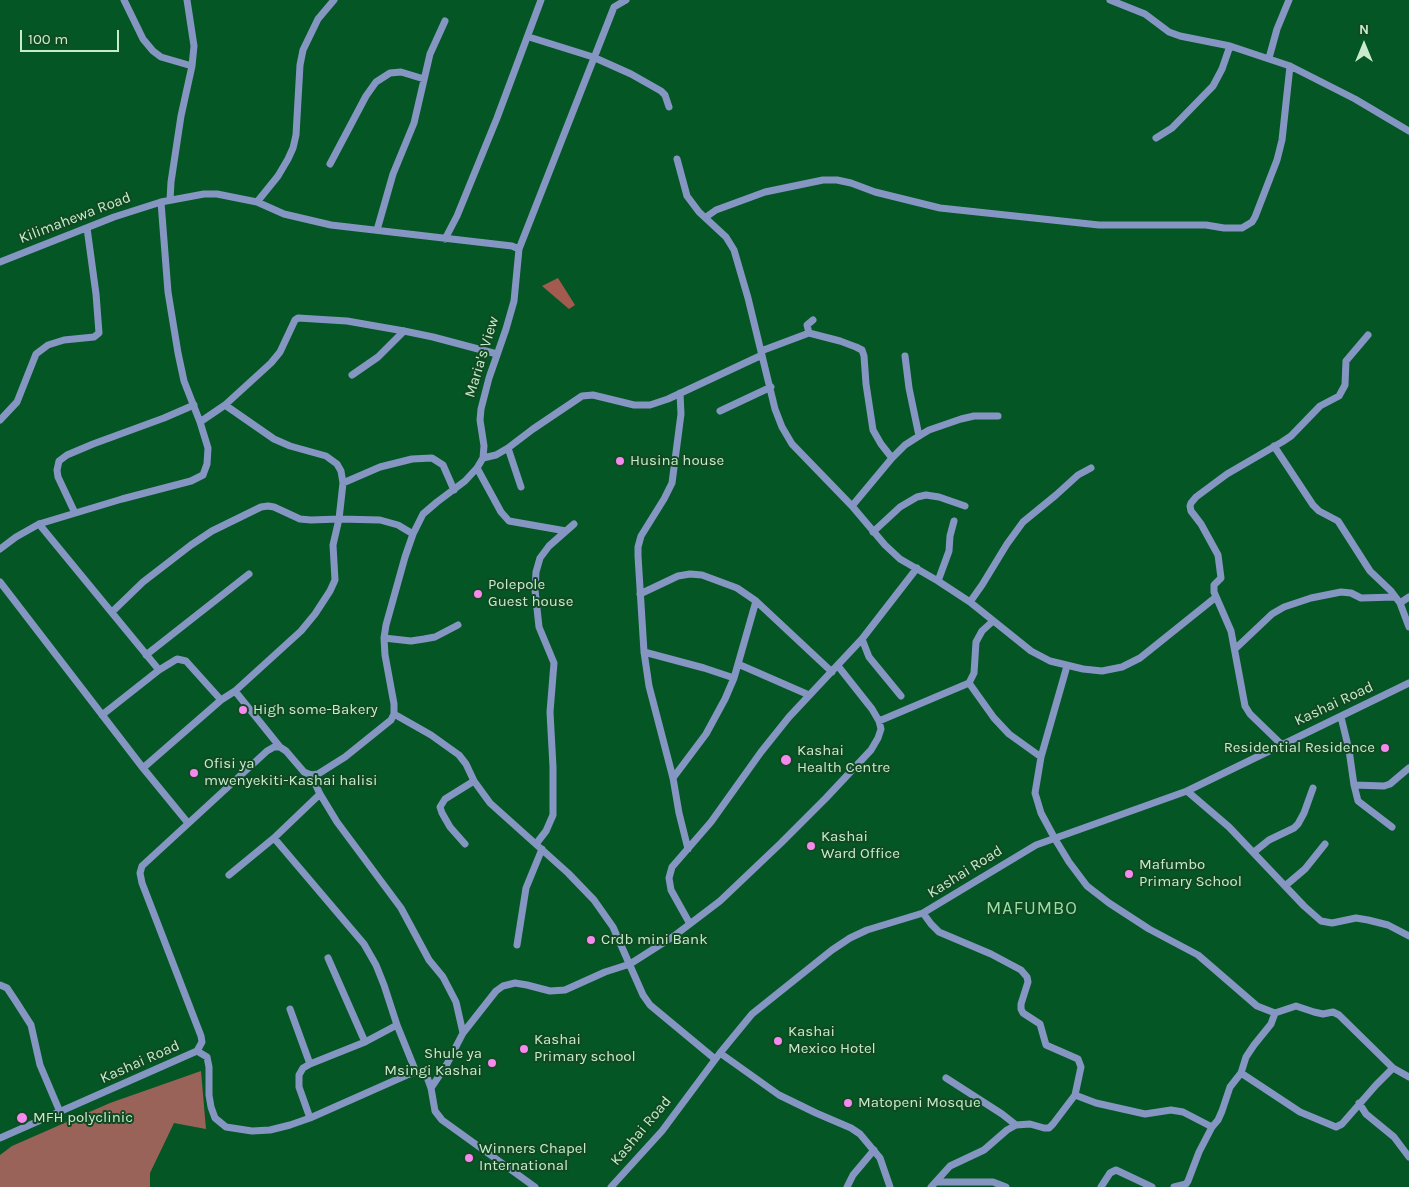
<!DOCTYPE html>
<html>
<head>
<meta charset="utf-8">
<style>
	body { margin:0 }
	#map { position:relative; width:1409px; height:1187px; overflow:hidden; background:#045625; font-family:Karla,sans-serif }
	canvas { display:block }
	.north { position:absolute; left:1339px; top:20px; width:50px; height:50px; -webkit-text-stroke:4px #114922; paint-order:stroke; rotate:0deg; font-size:14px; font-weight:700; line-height:20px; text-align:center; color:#c8ebcd }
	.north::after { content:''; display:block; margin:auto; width:18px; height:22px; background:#c8ebcd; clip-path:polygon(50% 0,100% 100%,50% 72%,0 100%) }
	.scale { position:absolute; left:20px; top:30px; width:99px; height:22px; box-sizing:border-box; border:2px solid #c8ebcd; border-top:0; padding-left:6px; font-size:15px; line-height:18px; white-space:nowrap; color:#c8ebcd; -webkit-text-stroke:4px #114922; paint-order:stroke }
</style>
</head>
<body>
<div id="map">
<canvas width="1409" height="1187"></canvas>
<div class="north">N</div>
<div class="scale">100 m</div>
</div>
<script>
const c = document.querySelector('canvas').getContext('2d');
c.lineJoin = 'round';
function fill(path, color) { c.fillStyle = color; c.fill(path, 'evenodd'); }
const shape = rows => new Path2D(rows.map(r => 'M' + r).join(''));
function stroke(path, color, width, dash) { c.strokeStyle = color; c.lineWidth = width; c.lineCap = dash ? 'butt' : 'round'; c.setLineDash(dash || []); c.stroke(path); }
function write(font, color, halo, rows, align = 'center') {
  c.font = font + ' Karla,sans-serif'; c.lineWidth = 4; c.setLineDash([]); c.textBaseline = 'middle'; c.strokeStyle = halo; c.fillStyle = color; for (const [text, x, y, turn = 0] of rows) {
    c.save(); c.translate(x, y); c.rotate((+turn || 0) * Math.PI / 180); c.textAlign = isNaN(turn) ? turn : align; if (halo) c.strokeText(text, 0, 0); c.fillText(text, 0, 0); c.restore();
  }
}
const green = shape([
	[201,1071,206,1129,174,1123,150,1173,150,1187,0,1187,0,1155,12,1146,110,1103]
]);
const forest = shape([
	[558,278,575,305,569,309,542,286]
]);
const minor = shape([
	[124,0,143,39,153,51,161,57,192,66],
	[1110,0,1145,14,1169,32,1180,36,1230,46,1290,66,1355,99,1409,131],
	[529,37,593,57,631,74,661,91,665,95,669,107],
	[1269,58,1277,29,1289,0],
	[1156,138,1172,128,1213,86,1222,69,1230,46],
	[677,159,687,196,699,212,726,237,734,250,748,298,775,409,782,427,792,444,852,506,885,545,900,559,938,581,970,602,1031,651,1050,661,1083,669,1102,671,1122,667,1140,658,1216,597],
	[330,164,366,96,376,82,390,73,401,72,424,79],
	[170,200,171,182,181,116,192,66,194,46,187,0],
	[257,202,278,176,288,159,293,148,296,135,300,65,303,50,318,19,334,0],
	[706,217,716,210,765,192,823,180,837,180,851,183,875,192,940,208,1099,225,1206,225,1224,228,1242,228,1252,222,1255,217,1277,160,1282,140,1290,66],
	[377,230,393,174,414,123,430,54,445,21],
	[445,239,457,216,497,118,541,0],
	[0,262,114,217,161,202,204,194,217,194,257,202,284,214,331,225,512,246,519,249],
	[813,320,807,325,809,333,840,341,856,347,862,350,864,356,866,384,873,430,881,444,892,458],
	[761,351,809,333],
	[905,356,909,388,919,436],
	[352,375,378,357,404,331],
	[680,393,681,414,672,483,664,499,641,536,638,547,638,556,644,652,649,686,673,778,679,813,688,849],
	[720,411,771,387],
	[0,420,17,402,36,354,48,345,64,340,94,337,99,333,96,294,87,228],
	[200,422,225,405,271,363,280,352,295,320,298,318,347,321,404,331,433,337,497,354],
	[1274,446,1313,505,1319,511,1338,521,1370,571,1391,591,1400,603,1409,627],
	[508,448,521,487],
	[483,458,496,455,508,448,533,429,582,396,593,395,634,405,650,405,668,399,762,355],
	[477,468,501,512,509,521,566,531],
	[343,483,380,467,412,459,432,458,443,465,454,490],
	[852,506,892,458,905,445,919,436,929,430,961,419,974,416,998,416],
	[75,513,58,477,57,470,59,461,67,455,93,444,164,418,194,405],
	[39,524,159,670],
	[873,532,900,507,917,497,926,495,939,497,965,506],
	[0,549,16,537,39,524,122,499,191,481,203,475,207,464,208,448,200,422,184,381,178,353,168,292,161,202],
	[938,581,949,551,950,536,954,521],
	[0,582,143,768,188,823],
	[640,594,678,576,690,574,702,575,737,588,756,601,832,672],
	[970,602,982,585,1007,544,1023,522,1056,495,1078,475,1091,468],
	[1400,603,1409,597],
	[112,612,143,582,191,545,212,531,261,507,268,506,274,507,300,519,311,520,339,519,343,483,341,471,337,464,326,456,290,446,274,439,225,405],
	[384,638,411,641,424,639,435,637,458,625],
	[862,639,869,657,901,696],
	[1235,649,1272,614,1284,607,1311,598,1341,592,1351,593,1361,598,1395,597],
	[644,652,704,668,734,678],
	[146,655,249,574],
	[738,664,809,695],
	[1067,666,1041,757,1035,793,1041,813,1055,839,1069,862,1087,886,1109,903,1149,929,1198,955,1257,1006,1275,1013,1296,1006,1314,1012,1323,1014,1333,1012,1339,1015,1393,1068,1409,1077],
	[969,683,994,718,1009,734,1041,757],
	[235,691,280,747],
	[394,714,431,735,459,755,466,764,474,781,490,803,568,873,594,900,613,927,643,995,650,1005,715,1059],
	[102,715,159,670,177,659,186,661,221,700],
	[1341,717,1349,750,1354,785,1358,801,1392,827],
	[879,721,969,683,974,673,976,642,982,631,993,621],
	[1281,744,1250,714,1245,706,1231,631,1214,592,1214,585,1221,578,1218,555,1201,524,1191,511,1190,506,1191,503,1196,497,1227,474,1282,442,1291,436,1320,406,1339,396,1345,385,1346,361,1368,335],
	[143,768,221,700,235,691,301,631,315,614,330,591,335,580,333,545,339,519,380,520,398,525,413,534],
	[311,775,320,794,337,822,401,908,429,960,443,977,456,1002,463,1033],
	[673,778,706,734,725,699,734,678,756,601],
	[1354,785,1384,786,1390,784,1409,768],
	[1187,791,1229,827,1304,906,1321,921,1332,923,1356,918,1368,920,1388,925,1409,936],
	[274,838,364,944,376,965,384,985,397,1025,416,1072],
	[465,844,450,827,442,813,440,807,445,799,474,781],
	[536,844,546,831,553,815,553,767,550,712,554,663,539,627,535,590,536,572,540,558,549,546,574,524],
	[1254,852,1269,840,1294,828,1298,824,1304,813,1313,788],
	[229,875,274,838,320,794],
	[1285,886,1305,869,1325,844],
	[923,913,931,924,939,932,991,954,1021,970,1027,977,1028,982,1021,1004,1021,1009,1023,1013,1040,1024,1046,1045,1078,1059,1081,1067,1075,1095,1053,1124,1049,1128,1044,1128,1030,1124,1016,1125,1007,1130,984,1150,950,1166,931,1187],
	[690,924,671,890,669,878,672,867,711,822,761,752,789,717,862,639,917,568],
	[517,945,526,888,542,849],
	[328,958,365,1042],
	[0,985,7,988,15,1000,31,1025,40,1065,60,1112],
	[290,1009,310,1064],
	[197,1051,202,1042,201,1036,142,883,140,873,142,866,267,751,274,747,280,747,286,751,304,772,311,775,318,774,345,757,391,720,394,714,394,704,385,655,384,638,386,625,405,557,413,534,423,514,437,502,465,481,477,468,483,458,484,446,480,420,481,409,489,378,506,329,514,301,519,249,614,7,626,0],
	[720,1053,779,1095,816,1113,851,1128,860,1134,880,1158,890,1187],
	[1241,1073,1300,1112,1336,1127,1342,1124,1376,1085,1393,1068],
	[946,1078,1002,1114,1016,1125],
	[431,1088,447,1064,463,1033,496,991,503,986,515,983,527,985,550,991,565,990,605,972,630,964,674,936,720,901,781,843,826,798,871,750,878,738,881,729,879,721,872,709,838,666],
	[1075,1095,1096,1103,1145,1114,1171,1110,1183,1112,1212,1127],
	[1359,1103,1366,1114,1394,1137,1409,1157],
	[310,1118,299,1087,299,1075,303,1068,310,1064,365,1042,397,1025],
	[0,1138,197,1051,207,1057,209,1067,209,1095,211,1107,215,1118,226,1127,252,1131,270,1130,290,1125,310,1118,407,1075,416,1072,422,1074,427,1077,431,1088,435,1111,442,1120,535,1187],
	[936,1182,993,1182,1006,1187],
	[611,1187,662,1131,720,1053,752,1014,832,950,850,938,867,930,923,913,1036,845,1187,791,1409,683],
	[847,1187,853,1175,874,1150],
	[1101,1187,1110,1173,1116,1170,1152,1187],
	[1174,1187,1186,1184,1188,1181,1199,1152,1212,1127,1218,1120,1222,1111,1230,1087,1241,1073,1246,1057,1254,1045,1271,1024,1275,1013]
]);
const markers = [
	[620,461,5,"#f689ee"],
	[478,594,5,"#f689ee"],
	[243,710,5,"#f689ee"],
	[1385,748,5,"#f689ee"],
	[786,760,6,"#f689ee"],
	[194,773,5,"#f689ee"],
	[811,846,5,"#f689ee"],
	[1129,874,5,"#f689ee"],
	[591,940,5,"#f689ee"],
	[778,1041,5,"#f689ee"],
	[524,1049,5,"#f689ee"],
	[492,1063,5,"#f689ee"],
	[848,1103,5,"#f689ee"],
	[22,1118,6,"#f689ee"],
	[469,1158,5,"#f689ee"]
];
const streetNames = [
	["Kilimahewa Road",75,218,-21],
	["Maria's View",482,357,-73],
	["Kashai Road",1334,704,-25],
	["Kashai Road",965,872,-32],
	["Kashai Road",140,1062,-24],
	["Kashai Road",641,1131,-50]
];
const poiNames = [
	["Husina house",630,461],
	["Polepole",488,585],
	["Guest house",488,602],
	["High some-Bakery",253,710],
	["Residential Residence",1375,748,"right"],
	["Kashai",797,751],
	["Health Centre",797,768],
	["Ofisi ya",204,764],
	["mwenyekiti-Kashai halisi",204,781],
	["Kashai",821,837],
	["Ward Office",821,854],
	["Mafumbo",1139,865],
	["Primary School",1139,882],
	["Crdb mini Bank",601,940],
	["Kashai",788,1032],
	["Mexico Hotel",788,1049],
	["Kashai",534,1040],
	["Primary school",534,1057],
	["Shule ya",482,1054,"right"],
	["Msingi Kashai",482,1071,"right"],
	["Matopeni Mosque",858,1103],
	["MFH polyclinic",33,1118],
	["Winners Chapel",479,1149],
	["International",479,1166]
];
const quarterNames = [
	["MAFUMBO",1032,909]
];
fill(green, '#9a635a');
fill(forest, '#a35b50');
stroke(minor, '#8696c3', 7);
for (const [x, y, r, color] of markers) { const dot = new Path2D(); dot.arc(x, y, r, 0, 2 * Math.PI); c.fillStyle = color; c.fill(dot); stroke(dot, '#114922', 2); }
write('15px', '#c8ebcd', '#114922', streetNames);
write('15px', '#c8ebcd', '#114922', poiNames, 'left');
c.letterSpacing = '1px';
write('18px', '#97dfa5', '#114922', quarterNames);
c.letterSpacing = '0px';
</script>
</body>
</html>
